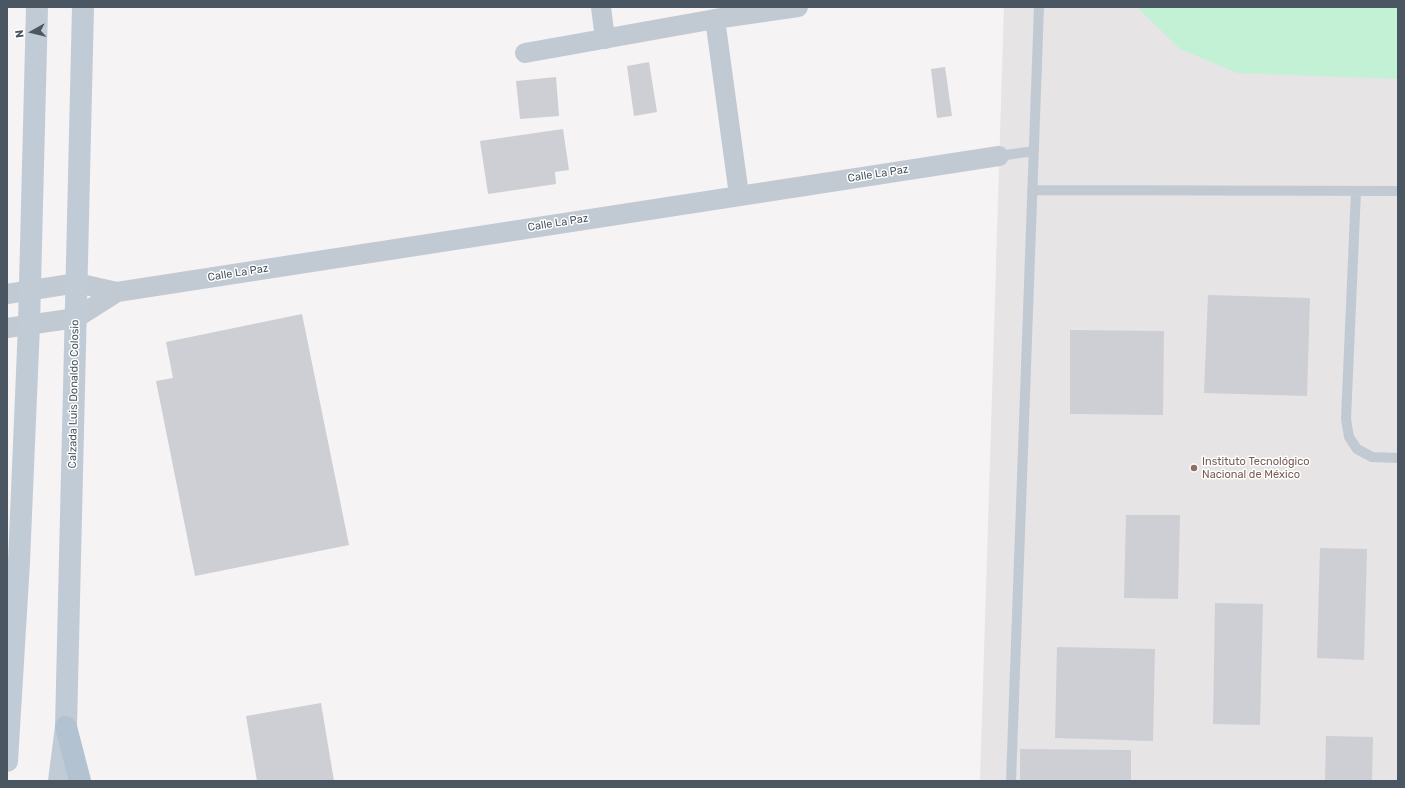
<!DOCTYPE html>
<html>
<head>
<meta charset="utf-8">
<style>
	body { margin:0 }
	#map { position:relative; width:1405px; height:788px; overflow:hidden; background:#f5f3f3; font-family:Rubik,sans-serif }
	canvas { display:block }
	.frame { position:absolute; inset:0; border:8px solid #4a5661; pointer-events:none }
	.north { position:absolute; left:12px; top:12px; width:40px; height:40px; -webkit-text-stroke:3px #fff; paint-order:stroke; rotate:262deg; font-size:11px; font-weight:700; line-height:16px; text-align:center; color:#4a5661 }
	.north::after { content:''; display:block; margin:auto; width:14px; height:18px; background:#4a5661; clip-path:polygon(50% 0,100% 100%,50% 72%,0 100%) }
</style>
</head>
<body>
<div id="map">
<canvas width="1405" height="788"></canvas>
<div class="frame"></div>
<div class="north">N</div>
</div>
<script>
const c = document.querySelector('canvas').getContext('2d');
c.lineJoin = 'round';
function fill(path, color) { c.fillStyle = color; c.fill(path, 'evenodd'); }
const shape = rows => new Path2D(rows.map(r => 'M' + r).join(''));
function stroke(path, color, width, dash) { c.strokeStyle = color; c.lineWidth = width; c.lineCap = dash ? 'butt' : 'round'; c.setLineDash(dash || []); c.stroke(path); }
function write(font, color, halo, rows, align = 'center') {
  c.font = font + ' Rubik,sans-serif'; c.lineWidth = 3; c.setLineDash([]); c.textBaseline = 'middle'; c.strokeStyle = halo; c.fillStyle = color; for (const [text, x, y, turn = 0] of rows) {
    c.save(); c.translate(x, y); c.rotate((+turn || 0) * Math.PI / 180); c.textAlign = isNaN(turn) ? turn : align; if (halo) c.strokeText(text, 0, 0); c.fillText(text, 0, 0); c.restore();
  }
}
const education = shape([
	[1004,7,1398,7,1398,781,980,781]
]);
const green = shape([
	[1137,7,1398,7,1398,79,1237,73,1180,49]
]);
const building = shape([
	[649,62,657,112,634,116,627,66],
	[945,67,952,116,937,118,931,69],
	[556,77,559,116,520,119,516,81],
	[563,129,569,170,555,172,556,184,488,194,480,141],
	[1208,295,1310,298,1307,396,1204,393],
	[302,314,349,545,195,576,156,381,173,378,166,342],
	[1070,330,1164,331,1163,415,1070,414],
	[1126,515,1180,515,1178,599,1124,598],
	[1320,548,1367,549,1364,660,1317,658],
	[1215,603,1263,604,1260,725,1213,724],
	[1057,647,1155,649,1153,741,1055,738],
	[321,703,334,781,257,781,246,716],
	[1326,736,1373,737,1372,781,1325,781],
	[1020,749,1131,750,1131,781,1020,781]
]);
const service = shape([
	[999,156,1034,151],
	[1032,190,1398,191],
	[1356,191,1346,419,1349,437,1357,449,1372,457,1398,458],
	[1011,781,1039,7]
]);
const minor = shape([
	[601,7,605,39],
	[715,19,739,195],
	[525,53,715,19,798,7],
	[7,294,77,283,117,292,999,156],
	[7,328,76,318,117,292]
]);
const secondary = shape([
	[7,761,19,562,29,325,37,7],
	[59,781,66,727,83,7]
]);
const primary = shape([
	[66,727,80,781]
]);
const markers = [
	[1194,468,4,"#8d6e63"]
];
const streetNames = [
	["Calle La Paz",878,174,-9],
	["Calle La Paz",558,223,-9],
	["Calle La Paz",238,273,-9],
	["Calzada Luis Donaldo Colosio",74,394,-89]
];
const educationNames = [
	["Instituto Tecnológico",1202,462],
	["Nacional de México",1202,475]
];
fill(education, '#e6e4e5');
fill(green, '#c3f1d5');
fill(building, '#cdcfd5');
stroke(service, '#c1cad2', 10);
stroke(minor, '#c1cad2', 20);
stroke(secondary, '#c1cbd6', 22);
stroke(primary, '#b3c2d1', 22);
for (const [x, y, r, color] of markers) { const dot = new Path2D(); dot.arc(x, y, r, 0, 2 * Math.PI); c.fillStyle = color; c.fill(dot); stroke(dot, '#fff', 1.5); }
write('11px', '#4a5661', '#fff', streetNames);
write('11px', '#785e54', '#fff', educationNames, 'left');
</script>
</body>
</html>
